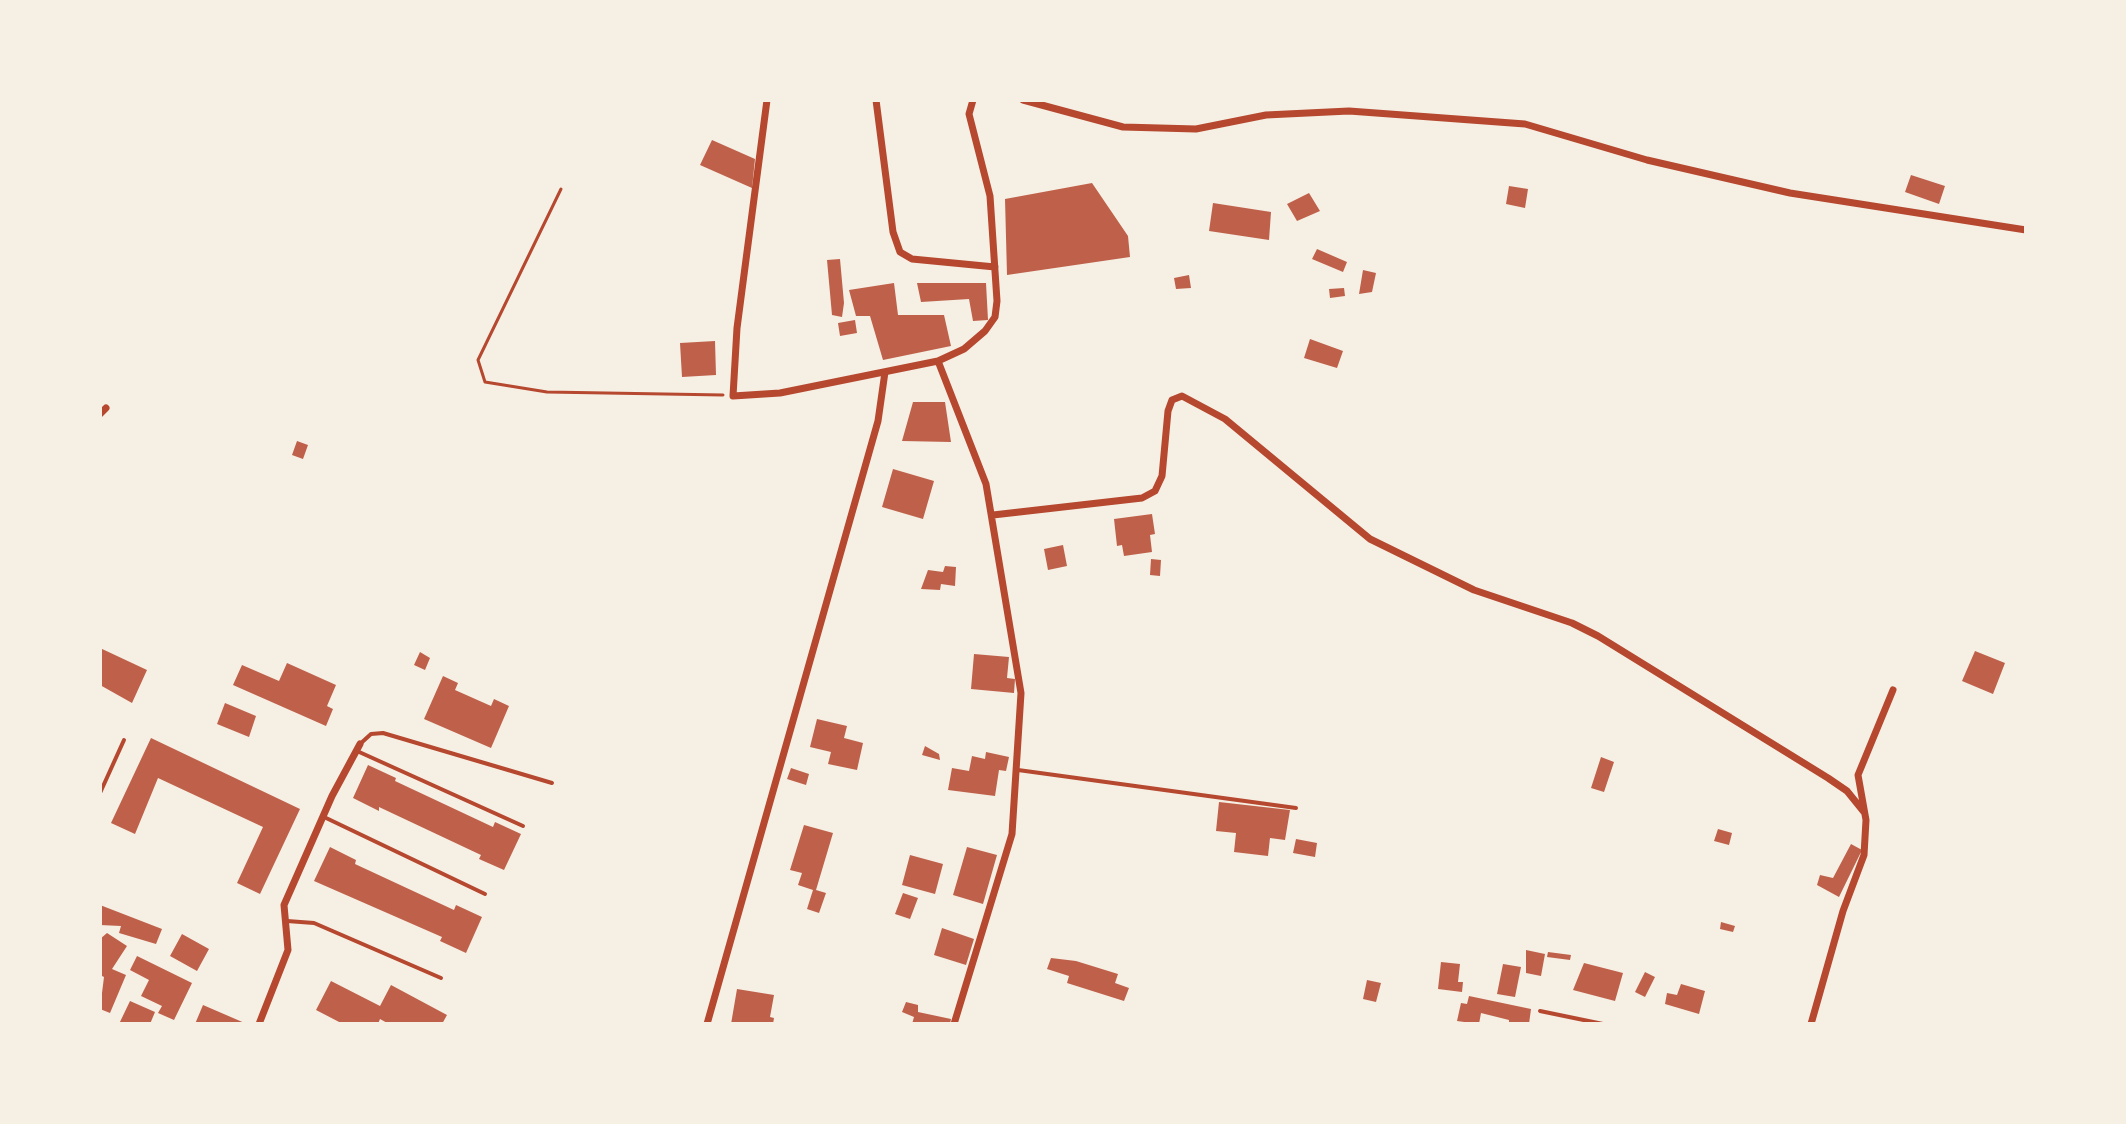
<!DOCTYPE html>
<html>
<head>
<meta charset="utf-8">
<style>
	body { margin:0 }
	#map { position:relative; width:2126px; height:1124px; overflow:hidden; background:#f6efe4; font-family:"Golos Text",sans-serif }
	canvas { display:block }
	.frame { position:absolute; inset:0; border:102px solid #f6efe4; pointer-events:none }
</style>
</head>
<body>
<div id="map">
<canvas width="2126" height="1124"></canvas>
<div class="frame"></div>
</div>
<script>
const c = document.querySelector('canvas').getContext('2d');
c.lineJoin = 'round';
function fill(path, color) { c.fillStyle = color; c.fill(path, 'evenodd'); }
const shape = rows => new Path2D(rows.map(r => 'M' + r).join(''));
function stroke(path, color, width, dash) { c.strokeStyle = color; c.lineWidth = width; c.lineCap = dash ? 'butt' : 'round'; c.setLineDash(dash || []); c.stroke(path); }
const building = shape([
	[712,140,755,159,752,188,700,165],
	[1911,175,1945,186,1939,204,1905,192],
	[1092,183,1128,236,1130,257,1007,275,1005,199],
	[1509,186,1528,189,1525,208,1506,204],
	[1309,193,1320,211,1297,221,1287,204],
	[1213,203,1271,212,1269,240,1209,231],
	[1317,249,1347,262,1343,272,1312,259],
	[840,259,844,303,842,317,832,315,827,260],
	[1363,270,1376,273,1372,292,1359,294],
	[1189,275,1191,288,1176,289,1174,278],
	[894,283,898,315,944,315,951,346,883,360,870,316,856,316,849,290],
	[917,283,986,283,988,320,973,321,969,299,921,302],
	[1344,288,1345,296,1330,298,1329,289],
	[855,320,857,333,840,336,838,323],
	[1310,339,1343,351,1337,368,1304,358],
	[715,341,716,375,682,377,680,343],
	[913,402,945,402,951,442,902,441],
	[297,441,308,445,303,459,292,455],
	[893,469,934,481,923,519,882,507],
	[1152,514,1155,534,1150,535,1152,552,1124,556,1122,545,1117,546,1114,519],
	[1063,545,1067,566,1048,570,1044,549],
	[1151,559,1161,560,1160,576,1150,575],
	[945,566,956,567,955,586,941,584,940,590,921,589,928,570,943,572],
	[100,648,147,670,132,703,100,685],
	[1975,651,2005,663,1993,694,1962,681],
	[420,652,430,658,425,670,414,665],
	[974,654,1009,657,1007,678,1015,679,1014,693,971,689],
	[287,663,336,685,327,706,333,709,326,726,233,685,242,665,279,681],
	[443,676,458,683,455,690,491,706,494,699,509,706,491,748,424,719],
	[225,703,256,716,249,737,217,724],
	[817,719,847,726,844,738,863,743,857,770,828,764,831,752,810,747],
	[151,738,300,809,260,894,237,883,263,827,158,778,135,834,111,823],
	[925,746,939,754,940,760,922,755],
	[986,752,1009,757,1006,771,999,770,995,796,948,790,952,768,969,771,972,756,985,759],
	[1601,757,1614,762,1604,792,1591,788],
	[368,765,396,778,395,781,493,827,495,822,521,834,504,870,479,859,481,855,379,807,379,811,353,798],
	[791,768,809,774,806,785,787,779],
	[1219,802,1290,810,1285,840,1270,838,1268,856,1234,852,1236,833,1216,831],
	[804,825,833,833,816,890,826,893,819,913,807,909,813,890,798,885,802,873,790,870],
	[1718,829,1732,833,1729,845,1714,841],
	[1296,839,1317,843,1315,857,1293,853],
	[1851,844,1862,850,1839,897,1817,885,1820,875,1833,878],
	[330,847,356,860,355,864,454,910,456,905,482,917,466,953,440,941,442,937,314,881],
	[967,847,997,855,983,904,953,895],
	[910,855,943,864,935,894,902,885],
	[903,893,918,898,910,919,895,914],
	[100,905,162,929,156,944,119,933,121,926,100,925],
	[1721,922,1735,926,1733,932,1720,929],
	[942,928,974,939,966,965,934,955],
	[107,933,127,946,112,969,126,975,110,1013,100,1009,104,977,100,975,100,939],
	[182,934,209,949,197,971,170,956],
	[1526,950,1545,954,1541,976,1526,973],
	[1548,952,1571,955,1570,960,1547,957],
	[137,956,192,983,174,1020,158,1013,162,1006,141,996,149,980,130,970],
	[1051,958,1076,961,1118,974,1115,983,1129,988,1124,1001,1067,983,1069,976,1047,969],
	[1441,962,1460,964,1458,982,1463,982,1462,992,1438,989],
	[1584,963,1623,973,1615,1001,1573,990],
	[1503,964,1521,967,1515,997,1497,994],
	[1645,972,1655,977,1645,997,1635,992],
	[1367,980,1381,983,1376,1002,1363,999],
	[331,981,380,1006,391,985,447,1015,442,1024,389,1024,380,1019,378,1024,343,1024,316,1010],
	[1681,984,1705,991,1699,1014,1665,1004,1667,993,1677,995],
	[737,989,774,995,770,1017,774,1018,773,1024,731,1024],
	[1469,996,1531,1009,1529,1024,1509,1024,1509,1020,1481,1013,1479,1024,1457,1021,1461,1003,1467,1004],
	[130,1001,155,1012,150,1024,119,1024],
	[906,1002,918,1005,918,1012,951,1019,950,1024,912,1024,914,1017,902,1012],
	[203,1005,247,1024,195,1024]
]);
const path = shape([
	[561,189,478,360,485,382,547,392,723,395]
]);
const service = shape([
	[360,744,371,734,383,733,552,783],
	[357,751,523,826],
	[1018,770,1296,808],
	[100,793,124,740],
	[324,817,485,894],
	[287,921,314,923,441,978],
	[1540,1011,1603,1024]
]);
const minor = shape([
	[767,100,737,328,733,396,780,393,938,361,964,349,985,331,995,317,997,301,990,196,969,114,973,100],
	[876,100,893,232,900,252,912,259,995,267],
	[1023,100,1123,127,1196,129,1266,115,1349,111,1525,124,1647,160,1790,193,2026,230],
	[938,361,986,484,1021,693,1012,834,954,1024],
	[100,414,106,408],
	[993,515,1142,498,1155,491,1162,476,1168,411,1172,400,1182,396,1225,419,1370,539,1474,590,1572,623,1598,636,1828,778,1847,791,1864,812],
	[259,1024,288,950,284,905,332,796,360,744],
	[707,1024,878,421,885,372],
	[1811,1024,1843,911,1864,855,1866,820,1858,775,1893,690]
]);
fill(building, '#bf614a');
stroke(path, '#b5482f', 3);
stroke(service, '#b5482f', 4);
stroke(minor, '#b5482f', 7);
</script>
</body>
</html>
